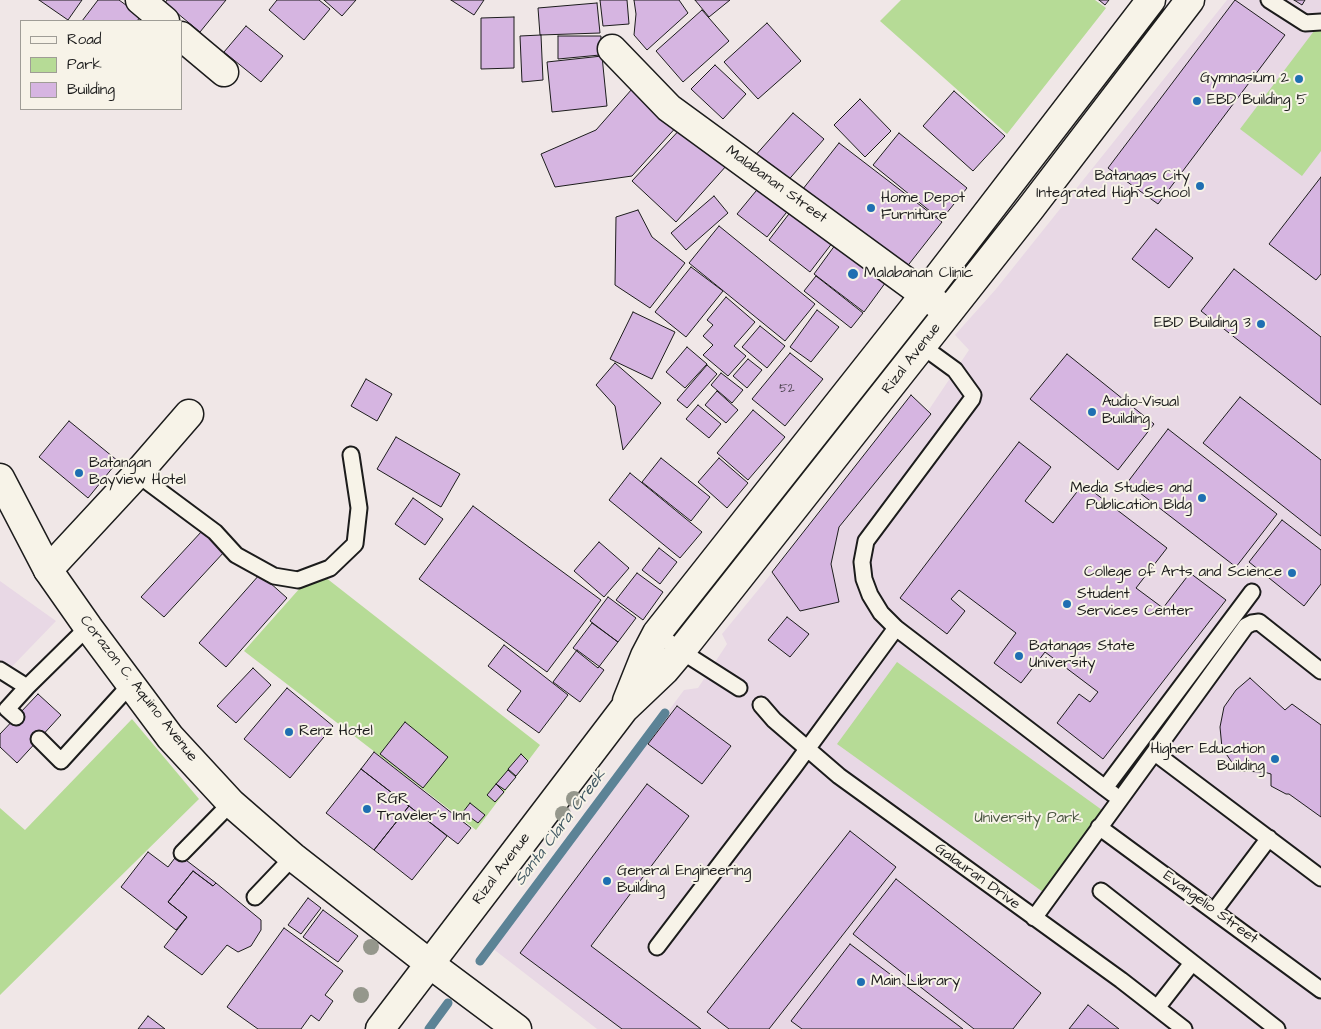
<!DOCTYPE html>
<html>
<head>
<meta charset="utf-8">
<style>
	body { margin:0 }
	#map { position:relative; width:1321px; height:1029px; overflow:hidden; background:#f0e7e7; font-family:"Architects Daughter",sans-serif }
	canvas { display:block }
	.legend { position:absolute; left:20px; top:20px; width:162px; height:90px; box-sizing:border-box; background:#f7f3e8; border:1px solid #9f9d96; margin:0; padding:6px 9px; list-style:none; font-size:15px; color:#1c1c1c }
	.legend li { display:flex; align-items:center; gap:10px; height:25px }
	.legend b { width:25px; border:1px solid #9f9d96 }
</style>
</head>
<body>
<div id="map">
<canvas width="1321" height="1029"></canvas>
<ul class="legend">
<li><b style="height:6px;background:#f7f3e8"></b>Road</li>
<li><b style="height:14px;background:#b6db96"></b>Park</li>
<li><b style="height:14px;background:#d6b5e1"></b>Building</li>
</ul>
</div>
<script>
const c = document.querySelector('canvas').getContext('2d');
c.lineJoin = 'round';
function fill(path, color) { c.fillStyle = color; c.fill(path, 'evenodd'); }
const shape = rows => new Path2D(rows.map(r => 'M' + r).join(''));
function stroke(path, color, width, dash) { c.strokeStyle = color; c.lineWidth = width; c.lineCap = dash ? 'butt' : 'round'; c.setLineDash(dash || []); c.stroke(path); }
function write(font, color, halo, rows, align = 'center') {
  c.font = font + ' "Architects Daughter",sans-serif'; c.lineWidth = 4; c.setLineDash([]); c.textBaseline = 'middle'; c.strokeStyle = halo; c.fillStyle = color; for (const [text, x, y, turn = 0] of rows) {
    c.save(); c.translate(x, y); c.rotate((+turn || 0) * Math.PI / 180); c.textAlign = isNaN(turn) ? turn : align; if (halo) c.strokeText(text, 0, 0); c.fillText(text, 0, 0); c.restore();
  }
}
const built = shape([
	[1227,0,1321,0,1321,1029,597,1029,492,948,684,690,698,688,727,644,722,634,763,584,911,395,928,411,969,350,955,335,996,289],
	[0,581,56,621,0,679]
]);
const green = shape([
	[901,0,1095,0,1106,8,1007,134,880,21],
	[1317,27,1321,29,1321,151,1302,176,1240,129],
	[316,570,540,745,476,830,244,651],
	[897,662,1102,810,1043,892,837,744],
	[132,719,199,799,0,995,0,808,25,830]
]);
const stream = shape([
	[480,961,665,713],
	[429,1029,448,1003]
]);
const building = shape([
	[39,0,82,0,68,20,39,0],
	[98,0,119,0,141,16,137,21,82,21,98,0],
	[167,0,226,0,200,32,165,3,167,0],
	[277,0,319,0,330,9,304,40,269,10,277,0],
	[324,0,356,0,342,16,324,0],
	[451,0,484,0,474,15,451,0],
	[600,0,627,0,629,24,603,26,600,0],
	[634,0,679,0,688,13,647,50,634,35,636,14,634,0],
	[695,0,730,0,709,17,695,0],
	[1099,0,1109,0,1105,5,1099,0],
	[1235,0,1285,35,1158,204,1108,168,1235,0],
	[1294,0,1305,0,1302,5,1294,0],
	[597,3,600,33,540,35,538,8,597,3],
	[702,10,729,41,683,82,656,51,702,10],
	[514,17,514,68,481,69,481,18,514,17],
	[767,23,801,61,758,99,724,62,767,23],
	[246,26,283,56,261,82,224,52,246,26],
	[541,35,543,80,522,82,520,36,541,35],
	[558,36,601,36,600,55,558,59,558,36],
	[602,56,607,106,552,112,547,62,602,56],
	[715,65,746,94,723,119,691,89,715,65],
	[632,89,679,124,632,176,555,187,541,154,596,130,632,89],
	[954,91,1005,136,973,171,923,126,954,91],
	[860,99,891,131,865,157,834,125,860,99],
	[793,113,824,139,785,184,754,157,793,113],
	[684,125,727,165,676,222,632,181,684,125],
	[899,133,967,188,941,220,873,165,899,133],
	[839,143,942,222,902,273,799,194,839,143],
	[1321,177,1321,274,1316,280,1269,244,1321,177],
	[761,185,790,208,767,237,737,214,761,185],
	[714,196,728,213,686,250,671,233,714,196],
	[795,206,836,238,810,272,769,240,795,206],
	[638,210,652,237,685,263,650,308,615,285,616,217,638,210],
	[719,226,815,304,785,341,689,263,719,226],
	[1156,229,1193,258,1169,288,1132,259,1156,229],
	[841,237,891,275,864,312,814,274,841,237],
	[691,267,723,291,686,337,655,312,691,267],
	[1234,269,1321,337,1321,405,1201,311,1234,269],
	[816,276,863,313,851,328,804,291,816,276],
	[726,297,755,322,734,346,746,356,728,376,703,355,713,345,703,336,713,325,707,320,726,297],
	[817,310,839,327,811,362,790,347,817,310],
	[633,312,675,332,652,379,610,359,633,312],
	[760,326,785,346,767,368,742,347,760,326],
	[687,347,707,364,685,388,666,372,687,347],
	[790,353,823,379,785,426,752,399,790,353],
	[1067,354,1154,424,1118,470,1030,399,1067,354],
	[748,359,762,370,747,388,733,376,748,359],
	[615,363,661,403,623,450,615,406,596,385,615,363],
	[707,365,717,374,687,408,677,400,707,365],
	[721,373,743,390,732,403,711,385,721,373],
	[366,379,392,394,377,421,351,406,366,379],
	[717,391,738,410,726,423,705,405,717,391],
	[911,395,931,414,839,527,831,564,839,602,800,611,772,572,911,395],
	[1240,397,1321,460,1321,536,1203,443,1240,397],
	[698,405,721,424,709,438,686,419,698,405],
	[753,410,785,437,748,480,717,453,753,410],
	[69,421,118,461,88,498,39,457,69,421],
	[1168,429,1277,514,1236,567,1127,483,1168,429],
	[396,437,460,474,441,507,377,469,396,437],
	[1019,442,1051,467,1025,501,1053,523,1083,484,1167,548,1136,588,1163,608,1190,573,1226,600,1103,759,1057,723,1079,694,1090,702,1098,692,1045,652,1021,683,994,663,1016,633,959,590,951,599,965,611,947,634,900,598,1019,442],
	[661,458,710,497,691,521,642,482,661,458],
	[719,458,748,483,727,508,698,482,719,458],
	[630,473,702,532,680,558,609,500,630,473],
	[413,498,443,519,425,545,395,524,413,498],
	[473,506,601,600,547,672,419,579,473,506],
	[1282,520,1321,550,1321,584,1304,606,1249,562,1282,520],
	[202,531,225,551,164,617,141,597,202,531],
	[599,542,629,568,604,597,574,571,599,542],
	[659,548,677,562,660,584,642,570,659,548],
	[637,573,663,592,643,620,616,600,637,573],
	[260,574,287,598,226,667,199,643,260,574],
	[608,597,636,618,618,642,590,621,608,597],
	[787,617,809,634,790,657,768,640,787,617],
	[592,623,618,642,598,668,573,648,592,623],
	[504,645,568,695,539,733,507,710,521,691,488,666,504,645],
	[577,650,604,670,580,702,553,682,577,650],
	[253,668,271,685,236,723,217,706,253,668],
	[1250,678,1285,710,1292,704,1321,725,1321,817,1289,794,1286,794,1271,786,1271,774,1264,772,1238,771,1222,748,1220,727,1224,707,1236,690,1250,678],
	[287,688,333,726,290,778,244,739,287,688],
	[38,694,61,715,17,763,0,747,0,734,38,694],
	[677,706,731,746,702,784,648,744,677,706],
	[405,722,448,757,423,788,380,754,405,722],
	[374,752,471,828,458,844,361,769,374,752],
	[521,754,528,761,516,776,508,769,521,754],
	[361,769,409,806,374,850,326,813,361,769],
	[508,770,516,777,505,790,496,784,508,770],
	[496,784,504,792,495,802,487,795,496,784],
	[647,784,689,816,591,946,701,1029,622,1029,520,953,647,784],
	[470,803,485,815,478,823,463,812,470,803],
	[409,806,447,836,412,880,374,850,409,806],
	[850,831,896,867,769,1029,729,1029,707,1012,850,831],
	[148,852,168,867,178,854,216,883,213,886,193,871,168,902,187,917,176,930,121,887,148,852],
	[193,871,213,886,216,883,261,920,261,930,251,946,238,952,227,945,202,975,164,947,187,917,168,902,193,871],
	[896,879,1041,993,1013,1029,974,1029,853,934,896,879],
	[308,898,321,908,301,934,288,925,308,898],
	[323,910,358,936,338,962,303,937,323,910],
	[284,928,343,971,325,995,333,1001,319,1021,311,1015,301,1029,258,1029,227,1007,284,928],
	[850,944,963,1029,802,1029,791,1021,850,944],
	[1088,1005,1119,1029,1069,1029,1088,1005],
	[148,1016,165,1029,138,1029,148,1016]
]);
const service = shape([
	[1269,0,1305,23,1321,22],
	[922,346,955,370,973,395,972,399,866,541,862,562,864,579,870,595,881,613,896,628,1105,788],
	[137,474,215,532,236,555,274,576,298,580,330,568,355,544,359,508,351,455],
	[657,633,681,651,739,688],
	[0,670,27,687,88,627],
	[761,705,774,720,839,776,1121,980,1184,1029],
	[16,717,7,709,27,687],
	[39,739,61,761,131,684],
	[1155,753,1321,878],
	[1113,794,1105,788,1252,592],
	[1099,827,1321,990],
	[182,853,231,803],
	[1101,891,1277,1029],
	[255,897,293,857],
	[1214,911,1269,838],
	[1034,918,1246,626,1252,623,1259,622,1321,671],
	[657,947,794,767,896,628],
	[1157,1008,1192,963]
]);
const minor = shape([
	[140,0,165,21],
	[181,36,224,72],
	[612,49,669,108,948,312],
	[48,570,137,474,189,414]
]);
const tertiary = shape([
	[430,964,517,1029]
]);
const secondary = shape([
	[0,478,48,570,88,627,170,737,231,803,293,857,430,964],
	[627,701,645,656,657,633,925,294,1151,0],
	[380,1029,624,709,665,670,681,651,1030,209,1190,0]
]);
const trees = [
	[574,799],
	[563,814],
	[371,947],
	[361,995]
];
const markers = [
	[1299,79,5,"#1f6fb2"],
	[1197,101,5,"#1f6fb2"],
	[1200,186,5,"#1f6fb2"],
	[871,208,5,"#1f6fb2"],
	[853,274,6,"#1f6fb2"],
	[1261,324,5,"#1f6fb2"],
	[1092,412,5,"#1f6fb2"],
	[79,473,5,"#1f6fb2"],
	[1202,498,5,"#1f6fb2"],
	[1292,573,5,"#1f6fb2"],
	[1067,604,5,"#1f6fb2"],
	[1019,656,5,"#1f6fb2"],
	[289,732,5,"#1f6fb2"],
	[1275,759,5,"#1f6fb2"],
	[367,809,5,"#1f6fb2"],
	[607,881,5,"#1f6fb2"],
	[861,982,5,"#1f6fb2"]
];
const numberNames = [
	["52",787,389]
];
const poiNames = [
	["Gymnasium 2",1289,79,"right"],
	["EBD Building 5",1207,101],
	["Batangas City",1190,177,"right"],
	["Integrated High School",1190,194,"right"],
	["Home Depot",881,199],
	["Furniture",881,216],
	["Malabanan Clinic",864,274],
	["EBD Building 3",1251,324,"right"],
	["Audio-Visual",1102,403],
	["Building",1102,420],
	["Batangan",89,464],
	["Bayview Hotel",89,481],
	["Media Studies and",1192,489,"right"],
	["Publication Bldg",1192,506,"right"],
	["College of Arts and Science",1282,573,"right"],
	["Student",1077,595],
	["Services Center",1077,612],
	["Batangas State",1029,647],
	["University",1029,664],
	["Renz Hotel",299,732],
	["Higher Education",1265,750,"right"],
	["Building",1265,767,"right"],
	["RGR",377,800],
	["Traveler's Inn",377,817],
	["General Engineering",617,872],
	["Building",617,889],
	["Main Library",871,982]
];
const streetNames = [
	["Malabanan Street",776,185,36],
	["Rizal Avenue",912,359,-52],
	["Corazon C. Aquino Avenue",138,689,52],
	["Rizal Avenue",502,869,-53],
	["Galauran Drive",977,877,36],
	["Evangelio Street",1210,908,36]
];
const parkNames = [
	["University Park",1028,819]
];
const waterNames = [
	["Santa Clara Creek",561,828,-53]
];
fill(built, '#e8d8e5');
fill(green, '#b6db96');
stroke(stream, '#5c8396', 9);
fill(building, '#d6b5e1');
stroke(building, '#1c1c1c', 1);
stroke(service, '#1c1c1c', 19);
stroke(minor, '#1c1c1c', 31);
stroke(tertiary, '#1c1c1c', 31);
stroke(secondary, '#1c1c1c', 31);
stroke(service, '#f7f3e8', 15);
stroke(minor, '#f7f3e8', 28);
stroke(tertiary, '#f7f3e8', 28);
stroke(secondary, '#f7f3e8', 28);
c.fillStyle = '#95978c';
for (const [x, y] of trees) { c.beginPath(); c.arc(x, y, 8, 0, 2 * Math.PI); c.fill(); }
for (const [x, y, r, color] of markers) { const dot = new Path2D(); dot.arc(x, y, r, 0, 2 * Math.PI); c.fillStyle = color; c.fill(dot); stroke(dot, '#f7f3e8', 2); }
write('12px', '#4a424d', null, numberNames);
write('15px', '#1c1c1c', '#f7f3e8', poiNames, 'left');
write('15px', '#1c1c1c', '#f7f3e8', streetNames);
write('15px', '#4a5541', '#f7f3e8', parkNames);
write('italic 16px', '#415863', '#f7f3e8', waterNames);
</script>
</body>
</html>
